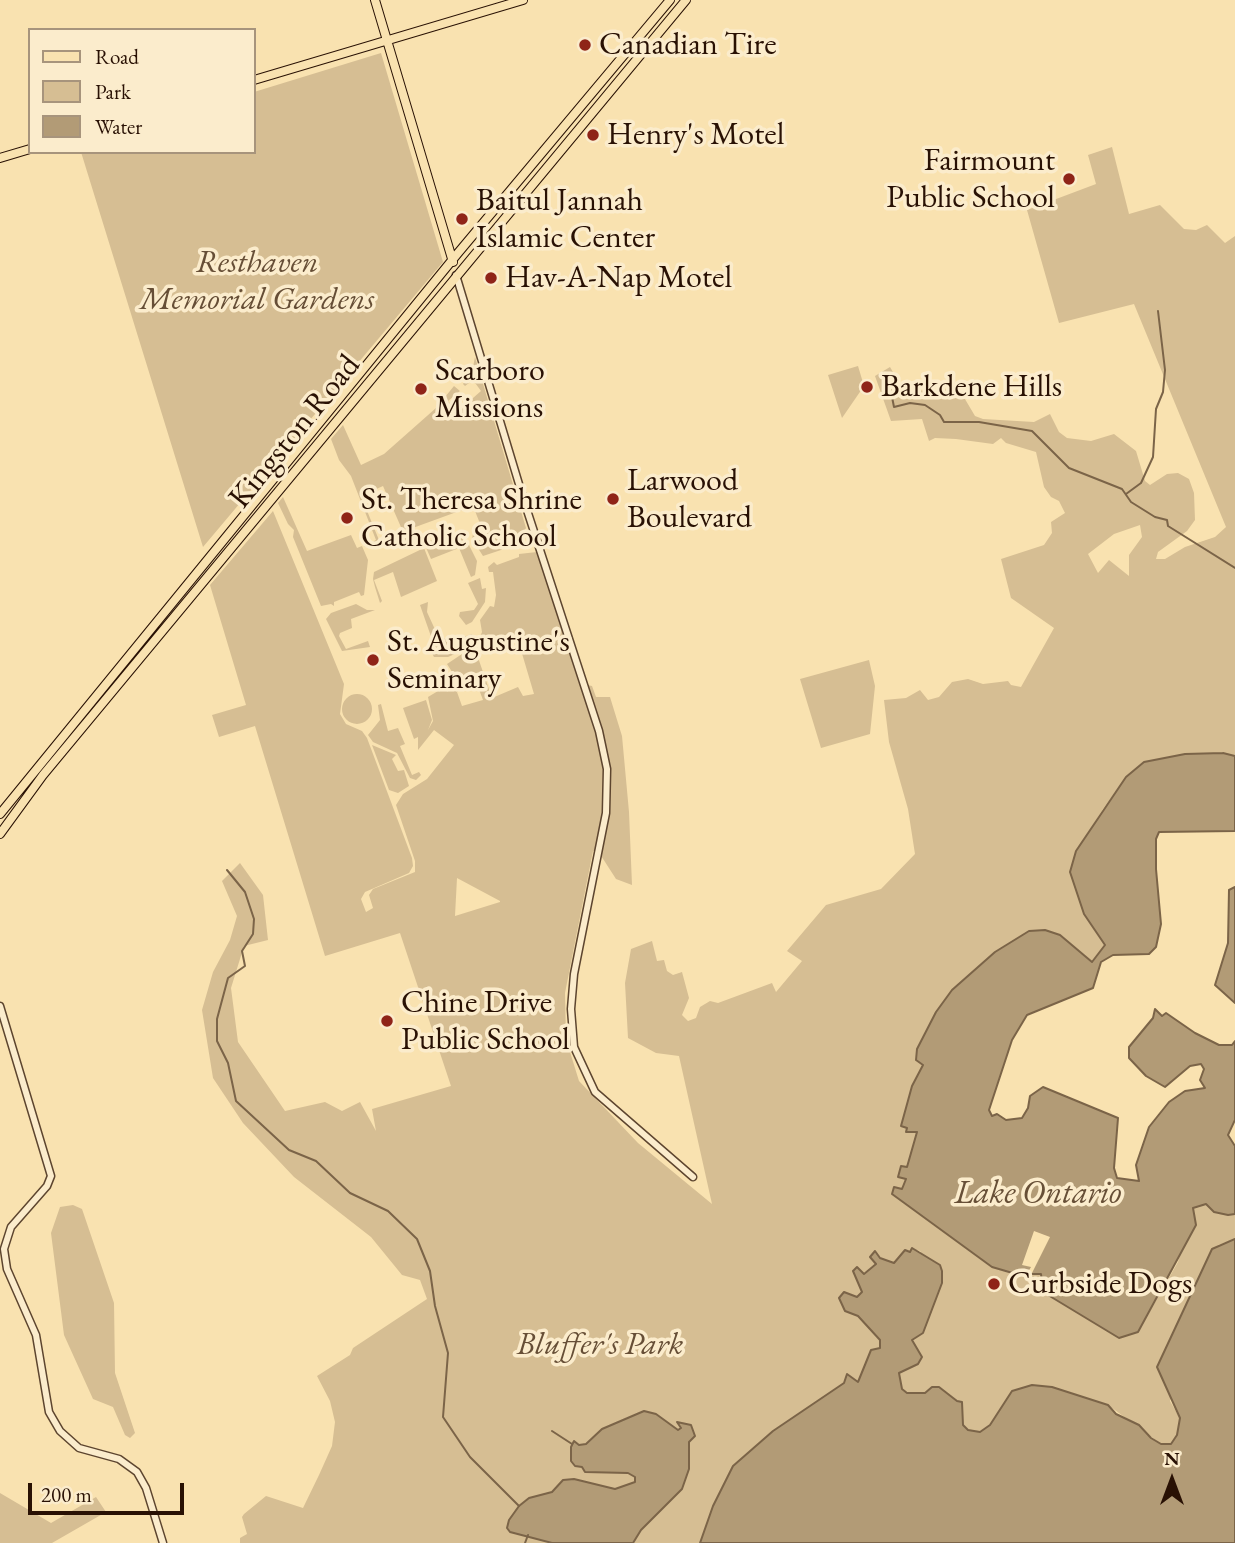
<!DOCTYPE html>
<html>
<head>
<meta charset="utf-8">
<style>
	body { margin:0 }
	#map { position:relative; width:1235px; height:1543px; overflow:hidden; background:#f9e2b0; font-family:"EB Garamond",serif }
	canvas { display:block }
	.legend { position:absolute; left:28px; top:28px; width:228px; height:126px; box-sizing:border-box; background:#fbeccc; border:2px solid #a7947c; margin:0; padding:9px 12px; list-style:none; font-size:21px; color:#291104 }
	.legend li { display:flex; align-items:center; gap:14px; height:35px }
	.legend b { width:35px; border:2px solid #a7947c }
	.north { position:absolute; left:1137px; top:1445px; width:70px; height:70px; -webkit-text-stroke:5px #fbeccc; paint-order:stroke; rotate:0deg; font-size:19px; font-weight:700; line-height:28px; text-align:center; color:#291104 }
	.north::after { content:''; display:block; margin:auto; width:24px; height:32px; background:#291104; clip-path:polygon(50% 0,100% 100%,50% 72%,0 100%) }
	.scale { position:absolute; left:28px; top:1483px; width:156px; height:32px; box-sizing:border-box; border:4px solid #291104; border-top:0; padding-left:9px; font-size:21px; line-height:24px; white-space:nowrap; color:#291104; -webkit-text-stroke:5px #fbeccc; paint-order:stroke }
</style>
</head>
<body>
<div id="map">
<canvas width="1235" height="1543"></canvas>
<ul class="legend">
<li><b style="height:9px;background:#f9e2b0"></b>Road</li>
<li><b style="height:19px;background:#d6be93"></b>Park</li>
<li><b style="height:19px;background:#b29b76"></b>Water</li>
</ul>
<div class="north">N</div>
<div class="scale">200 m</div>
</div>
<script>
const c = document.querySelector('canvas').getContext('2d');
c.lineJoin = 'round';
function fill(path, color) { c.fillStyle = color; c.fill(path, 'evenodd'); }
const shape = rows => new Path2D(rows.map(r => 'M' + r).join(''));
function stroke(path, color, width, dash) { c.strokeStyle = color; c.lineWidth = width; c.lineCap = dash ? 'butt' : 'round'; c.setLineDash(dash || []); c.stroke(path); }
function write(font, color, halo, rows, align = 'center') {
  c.font = font + ' "EB Garamond",serif'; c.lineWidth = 7; c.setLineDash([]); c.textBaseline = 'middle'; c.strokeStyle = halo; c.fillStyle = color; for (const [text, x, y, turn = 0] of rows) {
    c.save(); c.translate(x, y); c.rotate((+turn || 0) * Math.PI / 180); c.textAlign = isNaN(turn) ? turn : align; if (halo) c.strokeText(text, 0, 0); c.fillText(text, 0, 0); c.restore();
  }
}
const green = shape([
	[381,53,443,262,203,547,81,152,254,152,254,92],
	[1112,147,1129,214,1160,205,1184,229,1196,230,1207,225,1225,243,1235,236,1235,756,1223,753,1126,777,1103,809,1077,851,1070,872,1084,914,1105,946,1092,963,995,952,952,990,936,1012,923,1065,912,1086,907,1128,917,1131,907,1167,901,1166,898,1176,906,1179,902,1190,892,1193,992,1267,1016,1274,1041,1274,1042,1280,1119,1338,1138,1332,1178,1262,1193,1208,1206,1204,1228,1215,1235,1214,1235,1239,1218,1245,1170,1401,1180,1418,1177,1435,1171,1444,1161,1444,1108,1405,1012,1391,990,1425,980,1432,968,1431,962,1425,953,1397,932,1387,925,1393,907,1393,902,1389,899,1373,918,1364,912,1340,917,1336,923,1257,920,1251,912,1249,910,1252,905,1250,895,1263,870,1257,876,1263,858,1278,862,1292,845,1311,858,1316,882,1343,880,1348,871,1350,861,1380,855,1382,847,1374,844,1383,773,1431,733,1466,713,1506,700,1543,240,1543,240,1538,247,1534,242,1517,244,1514,266,1496,303,1508,319,1475,332,1446,335,1422,330,1401,317,1376,350,1355,353,1348,427,1299,420,1280,402,1275,371,1237,294,1177,243,1123,213,1078,202,1010,213,972,230,940,237,916,222,881,240,863,263,895,268,940,244,946,231,988,238,1042,285,1111,325,1102,342,1111,360,1102,376,1131,372,1109,451,1086,400,933,325,956,255,726,219,737,212,715,246,705,210,585,273,511,344,684,340,714,346,724,362,731,367,738,412,858,413,866,409,873,365,892,361,899,366,912,373,908,369,895,373,889,415,872,415,861,396,805,403,794,427,779,454,745,434,730,418,750,418,737,414,739,403,708,426,700,432,720,428,730,433,721,428,697,448,685,457,692,462,706,483,700,477,684,456,692,454,675,447,664,474,646,492,698,518,687,523,696,534,694,518,640,478,655,477,644,482,632,480,620,490,606,494,607,496,595,493,572,489,572,488,567,494,562,497,565,519,557,519,554,537,552,579,683,592,686,596,697,610,697,622,736,629,812,632,885,616,879,598,851,593,851,565,993,566,1039,579,1081,638,1143,712,1204,679,1056,656,1053,628,1038,625,983,631,949,652,941,657,961,664,960,667,971,673,975,682,972,689,998,682,1015,688,1021,696,1018,700,1007,710,1001,718,1003,772,983,776,992,802,961,787,951,826,905,881,889,915,854,908,809,889,742,884,700,906,698,920,690,928,700,939,697,952,682,968,679,983,684,1008,681,1011,685,1021,687,1054,628,1011,598,1001,559,1044,545,1052,533,1051,522,1065,513,1059,501,1051,497,1044,487,1036,452,1006,443,1001,438,993,444,956,439,935,438,929,441,922,419,891,421,875,376,890,367,904,391,959,389,975,416,983,419,1034,422,1050,414,1059,432,1067,438,1091,441,1114,434,1136,451,1145,481,1150,485,1167,474,1178,473,1189,479,1194,493,1195,520,1187,531,1158,552,1156,559,1165,559,1185,547,1215,537,1226,527,1134,304,1059,323,1027,210,1096,184,1088,155],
	[1140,525,1142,537,1129,555,1129,576,1109,560,1098,573,1088,554,1114,534],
	[457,878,500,901,500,902,455,916],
	[475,357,526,528,520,537,501,550,483,556,472,539,474,529,481,526,473,506,410,529,412,538,399,544,397,538,404,534,383,486,361,496,381,545,388,542,390,545,364,547,376,540,351,476,339,460,331,439,343,425,361,465,384,454,436,408,454,386,460,391,448,401,457,412,481,391,473,380,465,386,463,384,472,372],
	[858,366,864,386,842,418,828,375],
	[283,497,307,551,351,535,357,548,362,546,368,560,364,595,361,596,359,592,334,602,334,606,331,604,321,606,293,537,294,530,288,524,278,503],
	[444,535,460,537,468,543,477,561,475,575,471,577,459,548,431,559,424,543],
	[424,548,437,581,401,597,393,572,374,580,382,601,380,603,375,587,373,579,374,572],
	[480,578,482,589,486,588,485,602,472,622,466,625,459,616,460,612,474,610,478,604,468,583],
	[428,602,427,612,438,636,451,641,472,634,474,640,468,648,448,657,434,657,429,648,434,645,420,605],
	[356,604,367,610,375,610,351,619,352,628,340,633,339,636,346,649,368,641,370,647,342,651,326,619,331,613],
	[869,660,875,686,870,734,821,748,800,679],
	'342 709a15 15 0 1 1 30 0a15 15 0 1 1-30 0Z',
	[381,704,388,731,398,728,405,744,400,746,412,775,419,772,421,775,416,780,410,778,397,753,373,742,368,735,380,720,378,705],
	[372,745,396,755,392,759,398,771,404,770,409,786,398,793,389,790],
	[73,1205,82,1209,114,1303,115,1373,135,1433,130,1438,125,1435,113,1407,93,1399,64,1335,51,1233,60,1207],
	[0,1493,51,1523,96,1497,106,1512,52,1543,0,1543]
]);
const water = shape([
	[1223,753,1235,756,1235,831,1159,832,1156,839,1156,869,1161,924,1156,947,1149,954,1113,955,1101,962,1093,988,1027,1015,1012,1040,989,1110,992,1116,997,1114,1006,1120,1022,1118,1028,1108,1030,1096,1043,1087,1118,1118,1114,1168,1117,1178,1139,1181,1136,1165,1149,1127,1169,1102,1185,1091,1205,1088,1200,1080,1204,1069,1201,1064,1190,1066,1165,1087,1146,1076,1129,1058,1129,1047,1153,1018,1155,1009,1162,1016,1166,1013,1195,1033,1219,1045,1232,1045,1235,1041,1235,1120,1228,1135,1235,1146,1235,1214,1228,1215,1214,1212,1206,1204,1193,1208,1196,1225,1138,1332,1119,1338,1043,1292,1041,1274,1016,1274,992,1267,892,1194,894,1187,902,1189,906,1179,898,1177,901,1166,907,1167,917,1132,906,1132,907,1128,901,1126,912,1086,923,1065,916,1060,917,1049,936,1012,952,990,995,952,1029,931,1045,930,1060,935,1092,962,1105,945,1084,914,1070,872,1076,851,1126,777,1144,762,1185,754,1223,753],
	[1235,887,1235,1003,1215,985,1228,943,1229,890,1235,887],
	[1235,1239,1235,1543,700,1543,713,1506,733,1466,773,1431,844,1383,847,1374,858,1382,871,1350,880,1348,880,1340,858,1316,845,1311,839,1298,844,1292,857,1297,862,1292,853,1271,857,1267,864,1274,876,1264,870,1257,875,1251,880,1258,894,1263,905,1250,910,1252,912,1248,940,1265,942,1271,942,1283,923,1333,912,1340,922,1357,918,1364,899,1373,902,1389,907,1393,925,1393,932,1387,939,1387,957,1401,962,1402,963,1425,968,1430,980,1432,990,1425,1012,1391,1032,1385,1052,1387,1108,1405,1116,1414,1139,1425,1151,1438,1161,1444,1171,1444,1177,1435,1180,1418,1157,1367,1212,1249,1235,1239],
	[644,1411,656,1414,678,1430,681,1428,677,1422,691,1425,695,1436,689,1442,689,1469,682,1489,641,1530,633,1543,552,1543,510,1532,507,1528,509,1520,519,1506,529,1498,552,1492,563,1480,574,1479,615,1489,635,1482,635,1477,628,1473,585,1472,582,1467,575,1466,571,1461,571,1447,574,1441,579,1445,586,1444,602,1429,644,1411]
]);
const pier = shape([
	[1034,1231,1050,1237,1032,1273,1028,1272,1031,1267,1022,1265]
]);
const stream = shape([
	[891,392,894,407,910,403,925,405,940,415,944,422,979,422,1032,431,1069,468,1122,489,1131,502,1155,517,1167,520,1168,526,1235,568],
	[1126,494,1141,483,1153,457,1156,409,1163,392,1165,370,1158,311],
	[227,870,245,892,254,919,253,934,242,951,245,966,228,978,217,1019,217,1041,228,1063,236,1101,289,1150,316,1161,350,1193,388,1211,417,1239,430,1271,435,1306,448,1353,443,1417,470,1457,519,1506],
	[552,1431,572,1444],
	[525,1543,528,1535]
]);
const minor = shape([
	[456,275,525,504,599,731,607,769,606,813,574,974,571,1009,574,1047,595,1092,693,1177],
	[0,1006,51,1176,47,1186,11,1227,4,1249,7,1269,36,1335,49,1412,60,1431,79,1448,119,1459,137,1472,146,1488,163,1543]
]);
const major = shape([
	[375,0,453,262],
	[254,80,523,0],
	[0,158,30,149],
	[0,814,458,253,670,0],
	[0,834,43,775,686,0]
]);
const markers = [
	[585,45,7,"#8f2418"],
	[593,135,7,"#8f2418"],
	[1069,179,7,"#8f2418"],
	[462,219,7,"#8f2418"],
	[491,278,7,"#8f2418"],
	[867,387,7,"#8f2418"],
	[421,389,7,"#8f2418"],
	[613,499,7,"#8f2418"],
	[347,518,7,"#8f2418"],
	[373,660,7,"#8f2418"],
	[387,1021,7,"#8f2418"],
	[994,1284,7,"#8f2418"]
];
const poiNames = [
	["Canadian Tire",599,45],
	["Henry's Motel",607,135],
	["Fairmount",1055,161,"right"],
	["Public School",1055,198,"right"],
	["Baitul Jannah",476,201],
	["Islamic Center",476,238],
	["Hav-A-Nap Motel",505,278],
	["Scarboro",435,371],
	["Missions",435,408],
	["Barkdene Hills",881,387],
	["Larwood",627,481],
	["Boulevard",627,518],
	["St. Theresa Shrine",361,500],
	["Catholic School",361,537],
	["St. Augustine's",387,642],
	["Seminary",387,679],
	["Chine Drive",401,1003],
	["Public School",401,1040],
	["Curbside Dogs",1008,1284]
];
const parkNames = [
	["Resthaven",257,263],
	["Memorial Gardens",257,300],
	["Bluffer's Park",600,1345]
];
const streetNames = [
	["Kingston Road",295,432,-51]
];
const waterNames = [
	["Lake Ontario",1038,1194]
];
fill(green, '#d6be93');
fill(water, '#b29b76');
stroke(water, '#7b6448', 2);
fill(pier, '#f9e2b0');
stroke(stream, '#7b6448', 2);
stroke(minor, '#5d452f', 9);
stroke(major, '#291104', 10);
stroke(minor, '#fbeccc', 6);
stroke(major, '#f9e2b0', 8);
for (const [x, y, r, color] of markers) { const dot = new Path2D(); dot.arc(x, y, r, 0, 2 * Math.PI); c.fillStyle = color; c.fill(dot); stroke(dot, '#fbeccc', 2.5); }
write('32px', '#291104', '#fbeccc', poiNames, 'left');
write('italic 32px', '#664e36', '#fbeccc', parkNames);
write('32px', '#291104', '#fbeccc', streetNames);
write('italic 33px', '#674f37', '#fbeccc', waterNames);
</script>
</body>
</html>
